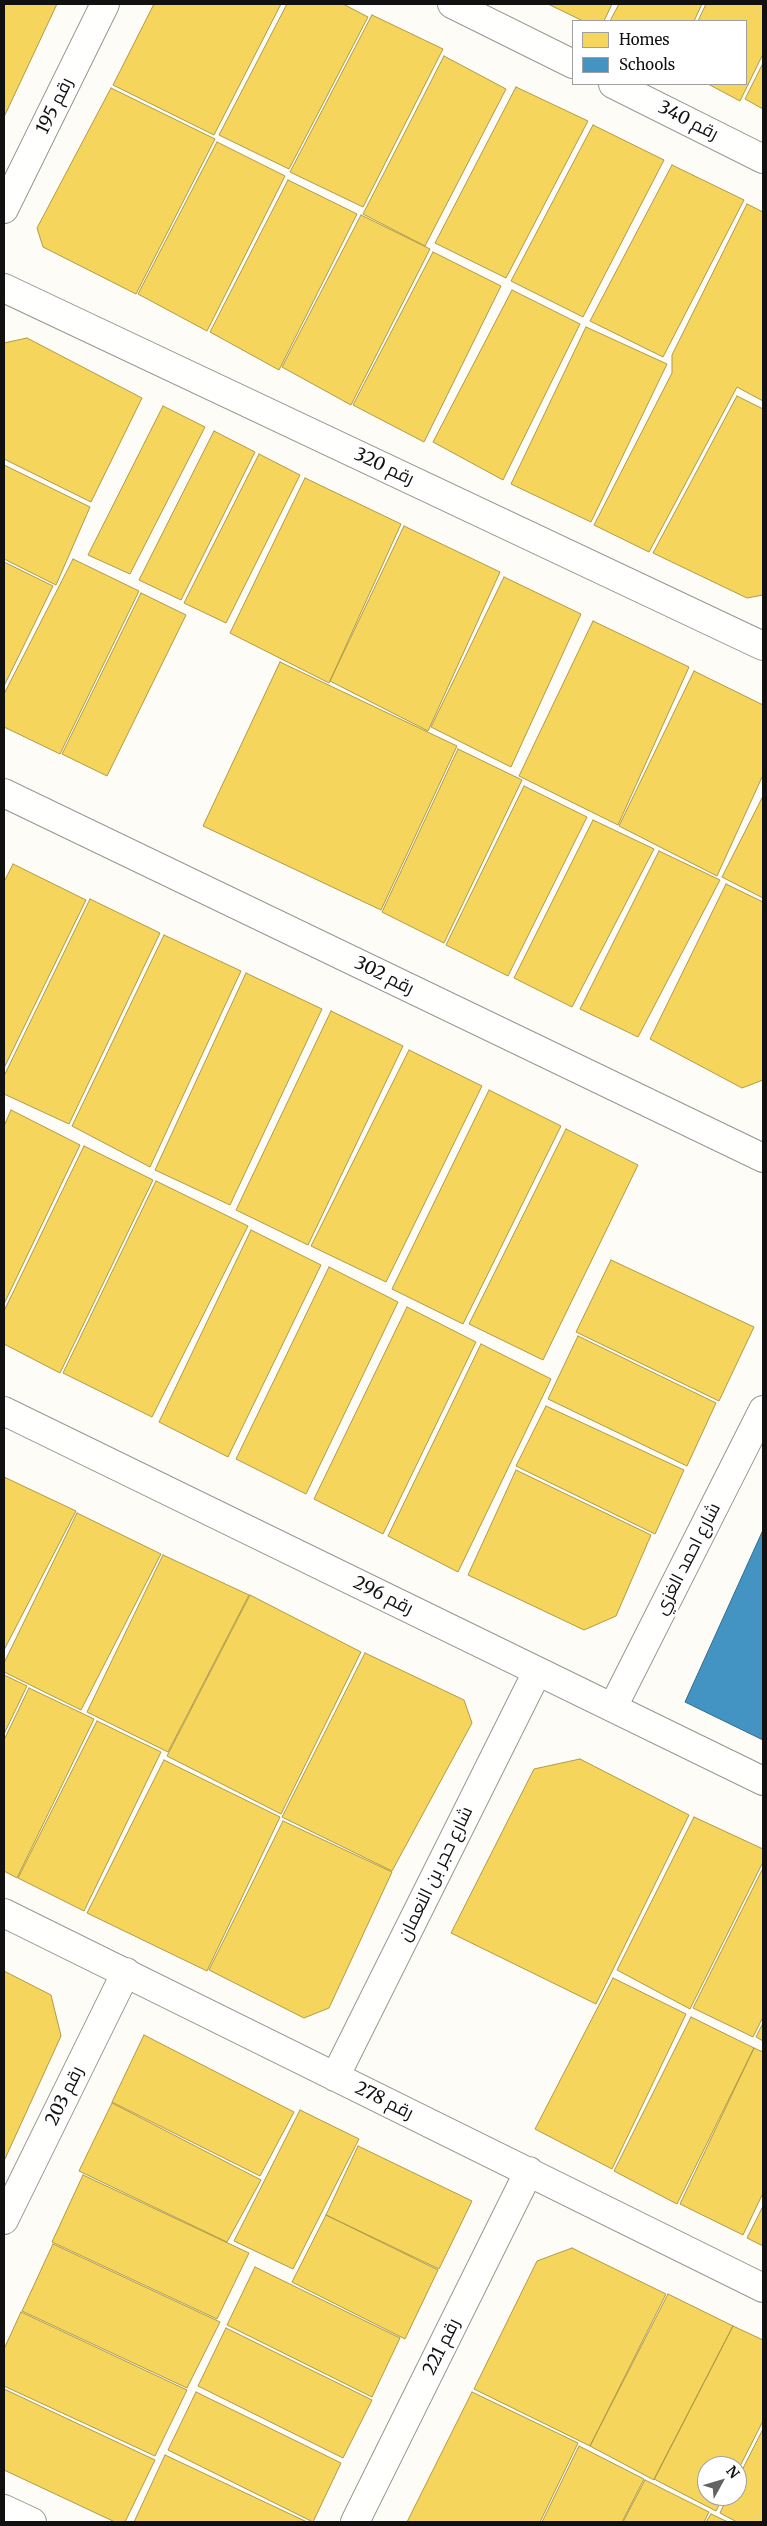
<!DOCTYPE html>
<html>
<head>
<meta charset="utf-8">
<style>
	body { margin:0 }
	#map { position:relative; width:767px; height:2526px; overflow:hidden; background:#fdfcf7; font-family:Merriweather,serif }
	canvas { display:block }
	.frame { position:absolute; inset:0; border:5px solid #111; pointer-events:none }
	.legend { position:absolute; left:572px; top:20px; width:175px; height:65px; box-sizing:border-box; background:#fff; border:1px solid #a0a0a0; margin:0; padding:6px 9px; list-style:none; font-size:15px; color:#111 }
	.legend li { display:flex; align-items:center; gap:10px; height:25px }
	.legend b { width:25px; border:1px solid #a0a0a0 }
	.north { position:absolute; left:697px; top:2456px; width:50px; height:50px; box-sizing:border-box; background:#fff; border:1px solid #a0a0a0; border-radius:50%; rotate:51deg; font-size:14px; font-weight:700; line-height:20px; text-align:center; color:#111 }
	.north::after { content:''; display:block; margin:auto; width:18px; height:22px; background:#646362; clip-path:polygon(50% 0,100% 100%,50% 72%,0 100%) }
</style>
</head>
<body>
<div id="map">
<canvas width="767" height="2526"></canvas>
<div class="frame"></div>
<ul class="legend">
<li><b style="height:14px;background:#f6d55c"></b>Homes</li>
<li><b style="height:14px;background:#4393c3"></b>Schools</li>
</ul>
<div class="north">N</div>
</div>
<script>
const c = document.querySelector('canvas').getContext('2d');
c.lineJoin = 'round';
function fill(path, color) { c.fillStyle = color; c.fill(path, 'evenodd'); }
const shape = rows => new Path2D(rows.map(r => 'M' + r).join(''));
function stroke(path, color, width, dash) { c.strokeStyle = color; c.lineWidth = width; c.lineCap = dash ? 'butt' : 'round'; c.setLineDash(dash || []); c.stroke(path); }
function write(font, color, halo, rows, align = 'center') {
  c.font = font + ' Merriweather,Cairo,serif'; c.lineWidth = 5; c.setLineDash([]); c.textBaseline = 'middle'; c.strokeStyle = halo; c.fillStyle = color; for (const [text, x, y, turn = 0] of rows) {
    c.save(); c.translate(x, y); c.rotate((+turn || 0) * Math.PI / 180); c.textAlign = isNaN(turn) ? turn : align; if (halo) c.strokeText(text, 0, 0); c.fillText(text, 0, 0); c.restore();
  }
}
const homes = shape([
	[4,4,57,4,4,117,4,4],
	[154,4,281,4,214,135,113,85,154,4],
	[287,4,343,4,368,17,289,169,219,135,287,4],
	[548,4,612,4,604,21,583,21,548,4],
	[619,4,702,4,694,21,610,21,619,4],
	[706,4,763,4,763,54,740,101,708,84,746,84,746,21,698,21,706,4],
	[372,15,443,49,363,207,290,172,372,15],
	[444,56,506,89,425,246,363,214,444,56],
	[763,63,763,109,745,99,763,63],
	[516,87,588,121,506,278,435,243,516,87],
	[111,88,215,139,136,294,43,247,37,228,111,88],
	[593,125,664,160,583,317,511,281,593,125],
	[217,142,285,176,207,331,138,294,217,142],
	[672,165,744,200,663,357,590,321,672,165],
	[288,180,357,214,279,370,210,332,288,180],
	[747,204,763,212,763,401,737,387,649,552,594,525,672,373,672,355,747,204],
	[361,215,430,249,351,405,282,367,361,215],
	[433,252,501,286,424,442,353,405,433,252],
	[512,290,580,324,503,480,433,442,512,290],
	[586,327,667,364,591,522,511,484,586,327],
	[27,338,142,398,91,502,4,459,4,343,27,338],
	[737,396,763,409,763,595,747,598,653,553,737,396],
	[163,406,205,427,130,574,88,555,163,406],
	[214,431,255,452,181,600,139,580,214,431],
	[259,454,300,475,226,623,184,603,259,454],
	[4,465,90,507,56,585,4,559,4,465],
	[305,478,401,524,329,683,230,633,305,478],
	[404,526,500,572,428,731,330,681,404,526],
	[73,559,139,591,60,754,4,727,4,694,73,559],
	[4,562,53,586,4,686,4,562],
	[504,577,581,614,511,767,431,727,504,577],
	[141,593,186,615,107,776,62,754,141,593],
	[593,621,689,667,618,825,519,776,593,621],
	[280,662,457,746,381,910,203,826,280,662],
	[694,671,763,705,763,775,717,876,619,826,694,671],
	[458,749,522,780,444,943,382,912,458,749],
	[524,786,587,817,508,976,446,945,524,786],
	[763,796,763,898,722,877,763,796],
	[593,820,654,849,572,1007,514,978,593,820],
	[659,851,720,880,638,1037,580,1009,659,851],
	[13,864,86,900,4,1068,4,882,13,864],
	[726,884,763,902,763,1080,742,1088,650,1039,726,884],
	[90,899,160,933,69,1124,4,1094,4,1076,90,899],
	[164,935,241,971,150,1167,72,1126,164,935],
	[246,973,322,1009,230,1205,155,1170,246,973],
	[331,1011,403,1046,308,1245,236,1210,331,1011],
	[409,1050,482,1086,386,1282,311,1246,409,1050],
	[489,1090,561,1126,463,1324,392,1289,489,1090],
	[11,1110,80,1145,4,1304,4,1126,11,1110],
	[566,1129,638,1165,543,1360,469,1324,566,1129],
	[84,1146,153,1180,60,1373,4,1344,4,1311,84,1146],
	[156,1181,248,1226,152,1417,63,1373,156,1181],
	[251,1230,321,1265,228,1457,159,1422,251,1230],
	[611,1260,754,1327,719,1401,576,1332,611,1260],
	[329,1267,398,1302,306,1494,236,1459,329,1267],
	[407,1307,476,1342,383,1534,314,1499,407,1307],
	[578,1336,716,1403,687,1466,548,1399,578,1336],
	[481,1344,551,1379,458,1572,388,1536,481,1344],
	[546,1406,684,1470,655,1534,516,1466,546,1406],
	[516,1470,651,1535,616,1616,584,1630,468,1575,516,1470],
	[4,1477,76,1511,4,1650,4,1477],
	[77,1513,161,1554,81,1710,4,1672,4,1663,77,1513],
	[163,1555,249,1595,168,1752,87,1712,163,1555],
	[250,1595,361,1652,281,1814,167,1756,250,1595],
	[365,1653,464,1700,472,1723,392,1871,282,1817,365,1653],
	[4,1675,27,1686,4,1734,4,1675],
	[29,1688,94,1719,17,1878,4,1871,4,1740,29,1688],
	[97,1721,161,1752,84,1911,18,1878,97,1721],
	[580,1759,689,1815,596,2004,451,1933,534,1769,580,1759],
	[164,1760,280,1817,207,1971,87,1913,164,1760],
	[694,1817,763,1849,763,1862,690,2009,617,1970,694,1817],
	[283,1821,392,1872,329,2008,304,2018,209,1970,283,1821],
	[763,1868,763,2017,753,2037,693,2008,763,1868],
	[4,1971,51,1995,61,2036,4,2161,4,1971],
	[613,1978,686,2014,612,2169,535,2129,613,1978],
	[691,2017,754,2048,677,2204,614,2171,691,2017],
	[763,2023,763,2041,756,2037,763,2023],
	[144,2035,294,2112,260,2176,112,2102,144,2035],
	[754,2048,763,2052,763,2193,743,2235,680,2204,754,2048],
	[112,2103,261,2180,227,2242,79,2171,112,2103],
	[300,2110,359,2139,293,2269,234,2241,300,2110],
	[358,2146,472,2201,439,2269,326,2215,358,2146],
	[83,2175,249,2253,217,2319,52,2242,83,2175],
	[763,2206,763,2246,747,2238,763,2206],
	[326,2215,438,2270,405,2339,292,2282,326,2215],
	[53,2244,220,2322,187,2388,22,2311,53,2244],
	[572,2248,666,2294,590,2446,474,2389,537,2261,572,2248],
	[255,2267,400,2338,372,2397,227,2325,255,2267],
	[668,2294,733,2326,654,2480,590,2446,668,2294],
	[21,2312,187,2390,155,2456,4,2386,4,2349,21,2312],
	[733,2326,763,2340,763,2421,737,2472,737,2466,707,2466,707,2496,724,2496,716,2511,654,2479,733,2326],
	[226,2328,372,2400,343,2458,198,2386,226,2328],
	[4,2389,155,2460,125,2522,115,2522,4,2470,4,2389],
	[196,2392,341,2463,313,2522,168,2450,196,2392],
	[472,2392,578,2443,540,2522,407,2522,472,2392],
	[763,2429,763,2522,737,2522,720,2513,728,2496,737,2496,737,2480,763,2429],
	[579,2446,644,2479,622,2522,542,2522,579,2446],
	[165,2455,307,2522,134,2522,165,2455],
	[645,2480,709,2512,704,2522,623,2522,645,2480],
	[711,2514,728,2522,706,2522,711,2514]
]);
const schools = shape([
	[763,1530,763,1740,685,1702,763,1530]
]);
const street = shape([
	[452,4,573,64],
	[613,84,763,159],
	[4,209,105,4],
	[4,288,763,646],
	[4,793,763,1158],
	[4,1411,763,1781],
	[613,1707,763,1410],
	[4,1913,763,2288],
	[335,2077,537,1672],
	[4,2220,126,1972],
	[4,2509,32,2522],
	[355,2522,529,2171]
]);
const streetNames = [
	["رقم 195",55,106,-64],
	["رقم 340",688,121,27],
	["رقم 320",384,467,25],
	["رقم 302",384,976,26],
	["شارع احمد الغزي",688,1559,-63],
	["رقم 296",383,1596,26],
	["شارع حجر بن النعمان",436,1874,-64],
	["رقم 203",65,2096,-64],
	["رقم 278",384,2101,26],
	["رقم 221",442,2347,-64]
];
fill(homes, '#f6d55c');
stroke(homes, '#b19a46', 1);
fill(schools, '#4393c3');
stroke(schools, '#346c8e', 1);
stroke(street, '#979795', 30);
stroke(street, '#fffffe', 28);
write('18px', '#111', '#fff', streetNames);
</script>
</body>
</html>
